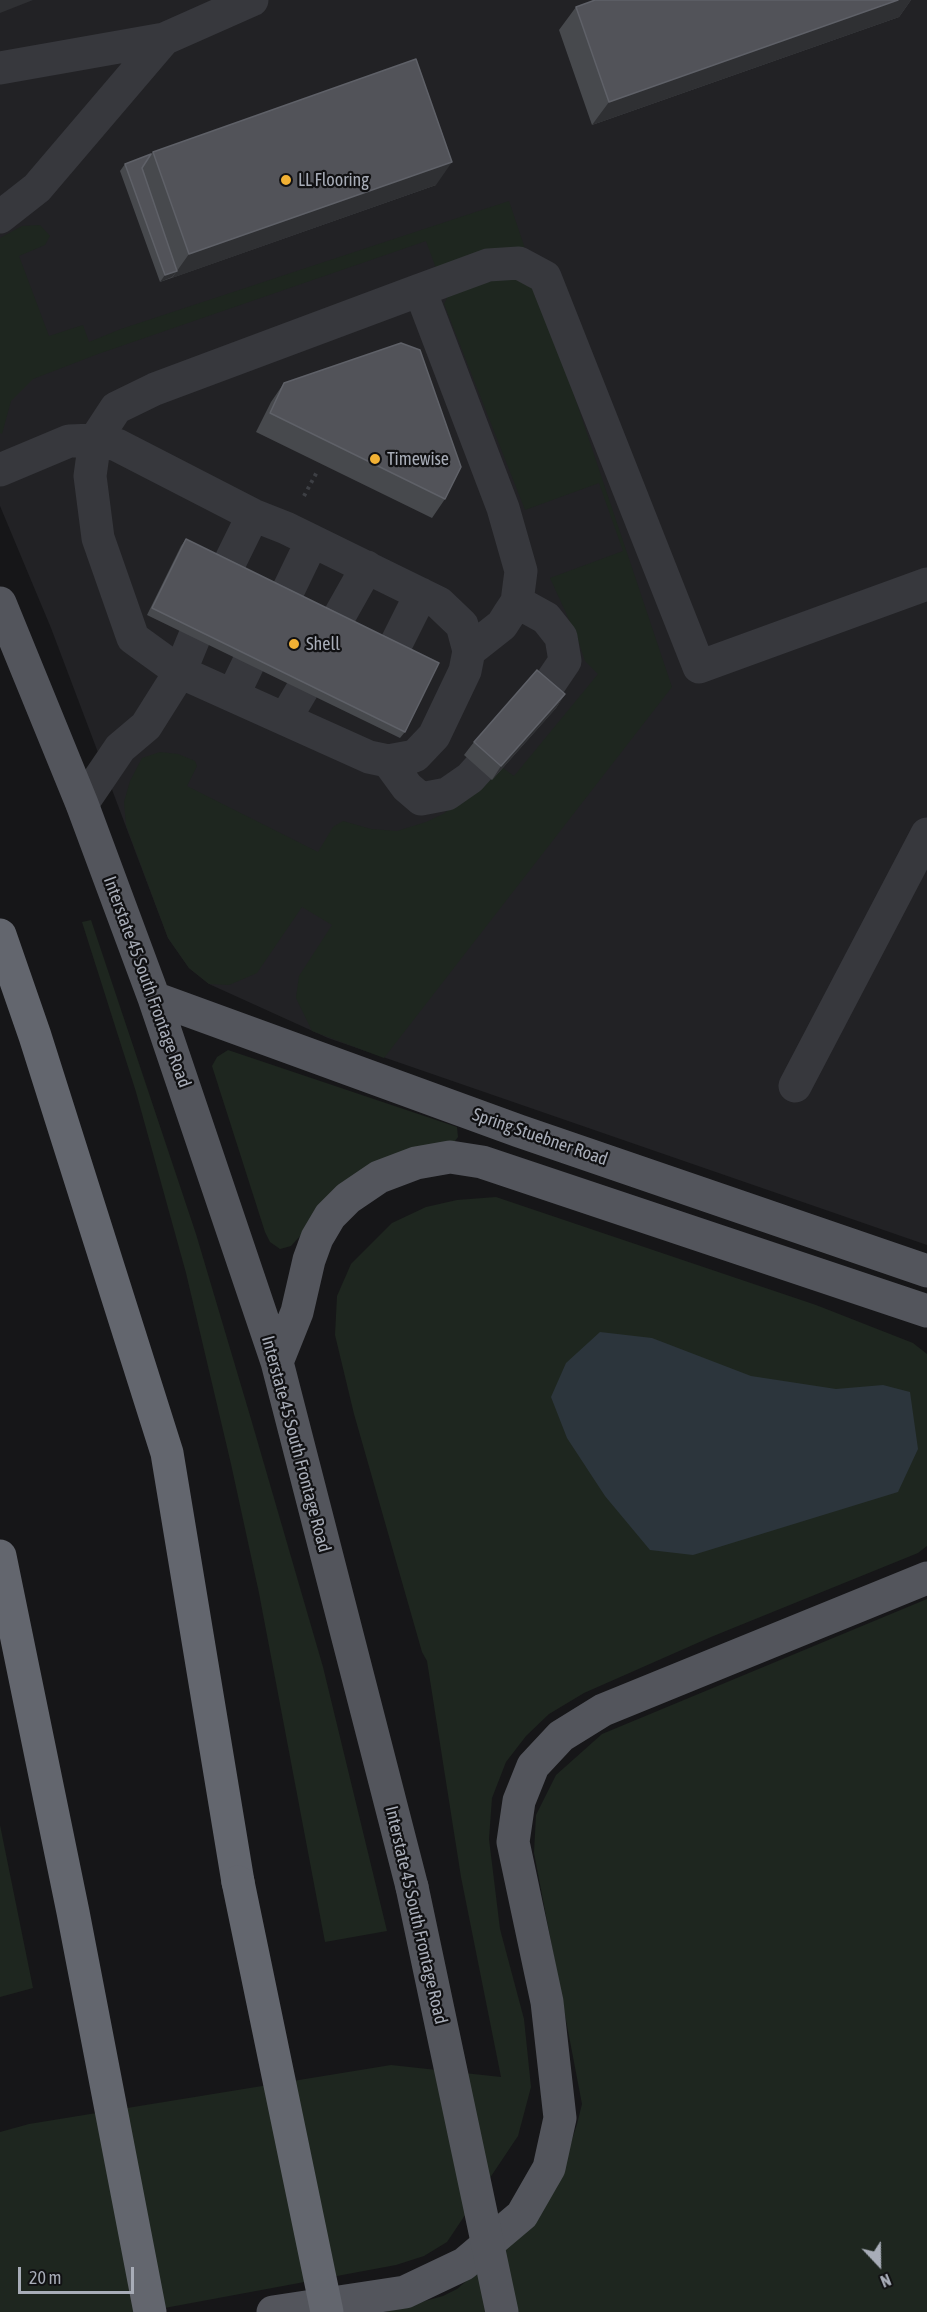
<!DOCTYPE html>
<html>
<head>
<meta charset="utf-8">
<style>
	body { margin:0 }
	#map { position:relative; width:927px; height:2312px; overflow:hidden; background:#161618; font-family:"Asap Condensed",sans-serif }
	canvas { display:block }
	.north { position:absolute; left:849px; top:2234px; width:60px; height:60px; -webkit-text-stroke:4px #111113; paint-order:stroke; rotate:158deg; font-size:16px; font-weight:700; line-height:24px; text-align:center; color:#a8adb8 }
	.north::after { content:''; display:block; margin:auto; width:21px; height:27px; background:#a8adb8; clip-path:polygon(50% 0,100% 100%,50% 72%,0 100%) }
	.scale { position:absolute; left:18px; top:2267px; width:116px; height:27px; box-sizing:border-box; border:3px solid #a8adb8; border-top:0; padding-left:8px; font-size:18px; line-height:21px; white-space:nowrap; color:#a8adb8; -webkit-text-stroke:4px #111113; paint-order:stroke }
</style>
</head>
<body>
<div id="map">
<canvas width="927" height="2312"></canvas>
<div class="north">N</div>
<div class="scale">20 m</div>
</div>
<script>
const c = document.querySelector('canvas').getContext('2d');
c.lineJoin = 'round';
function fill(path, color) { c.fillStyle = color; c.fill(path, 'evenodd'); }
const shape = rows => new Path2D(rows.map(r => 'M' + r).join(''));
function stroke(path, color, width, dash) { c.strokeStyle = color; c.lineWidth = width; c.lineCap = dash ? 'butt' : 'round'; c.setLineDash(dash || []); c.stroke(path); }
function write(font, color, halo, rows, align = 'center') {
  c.font = font + ' "Asap Condensed",sans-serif'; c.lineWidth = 4.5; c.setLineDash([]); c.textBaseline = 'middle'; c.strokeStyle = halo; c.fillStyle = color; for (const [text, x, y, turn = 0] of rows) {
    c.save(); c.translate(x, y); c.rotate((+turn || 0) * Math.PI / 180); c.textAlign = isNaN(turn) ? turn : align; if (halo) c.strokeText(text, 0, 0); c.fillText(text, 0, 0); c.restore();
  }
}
const built = shape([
	[0,0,927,0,927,1245,328,1038,209,984,189,968,168,938,51,628,0,506]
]);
const green = shape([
	[509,201,672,687,384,1058,312,1031,296,998,299,976,332,925,302,907,257,973,229,985,209,984,189,968,168,938,126,825,124,802,130,781,142,758,160,752,178,754,195,761,197,766,187,786,318,852,333,827,343,821,371,829,397,831,426,822,443,814,463,799,487,775,492,779,503,768,514,776,598,674,585,661,577,637,550,578,623,551,599,483,525,510,444,304,447,298,426,241,98,354,33,379,11,401,2,434,0,433,0,238,22,226,40,225,50,236,45,245,19,256,49,336,83,325,89,342,121,329],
	[91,920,196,1234,251,1419,323,1667,387,1931,325,1942,259,1593,231,1464,186,1273,136,1092,82,922],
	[228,1050,457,1127,458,1137,452,1145,302,1234,291,1246,280,1249,270,1242,265,1232,212,1066,217,1057],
	[496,1197,816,1305,913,1343,927,1354,927,1546,918,1553,711,1637,584,1693,549,1714,526,1736,506,1762,492,1798,489,1839,500,1929,524,2019,531,2087,518,2136,447,2242,424,2256,396,2265,143,2312,0,2312,0,2132,29,2124,391,2065,501,2077,461,1877,427,1661,422,1652,354,1414,335,1335,337,1296,351,1264,392,1223,426,1207,457,1200],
	[927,1599,927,2312,385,2312,443,2296,457,2289,533,2224,557,2187,577,2124,582,2104,534,1853,536,1815,556,1775,602,1734],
	[0,1825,33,1988,0,1997]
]);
const water = shape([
	[600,1332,652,1338,751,1376,836,1389,883,1385,910,1392,918,1449,898,1492,693,1555,650,1550,605,1496,567,1438,551,1397,566,1363]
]);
const path = shape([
	[304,496,318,470]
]);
const minor = shape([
	[0,68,164,39,252,0],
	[0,217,37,188,164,39],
	[420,290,488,265,519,263,545,277,699,667,927,584],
	[0,470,69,441,95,440,117,445,253,515,286,528,439,603,462,625,469,651,465,671,434,736,415,756,388,761,369,757,180,672,146,726,120,748,82,804],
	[227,568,253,515],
	[285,597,312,541],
	[517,602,546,618,561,637,565,661,542,695],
	[336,622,367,567],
	[194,638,180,672,133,638,98,538,90,476,95,440,116,408,155,389,420,290,503,508,521,571,517,602,509,614,502,625,469,651],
	[393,650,421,594],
	[233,695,248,664],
	[285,719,302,690],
	[388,761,407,787,421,799,447,794,470,778,479,768],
	[795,1086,927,834]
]);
const major = shape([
	[0,603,82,804,154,998,277,1362,412,1887],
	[154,998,519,1131,927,1271],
	[277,1362,297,1312,309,1260,317,1238,330,1216,348,1198,379,1177,416,1163,450,1157,482,1162,927,1311],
	[273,2312,405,2292,464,2264,522,2215,549,2168,560,2118,547,2002,513,1842,519,1801,533,1766,561,1736,603,1710,927,1578]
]);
const highway = shape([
	[0,935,35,1036,167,1453,238,1882],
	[0,1556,73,1912,150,2312]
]);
const majorBridge = shape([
	[412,1887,502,2312]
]);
const highwayBridge = shape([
	[238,1882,327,2312]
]);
const wall = shape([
	[595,0,911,0,899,17,592,125,559,30,576,7],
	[153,152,436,185,160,282,120,171,125,164,151,154],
	[284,383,445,499,432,518,256,432,271,402],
	[186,539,405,732,400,738,147,615,181,546],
	[565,694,556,708,492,780,464,755,474,742]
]);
const shadedWall = shape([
	[0,0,33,0,0,13],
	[898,0,911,0,899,17,592,125,609,102],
	[452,162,436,185,172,278,189,254],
	[177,271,172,277,160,282,165,275],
	[565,694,556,708,492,780,501,766]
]);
const building = shape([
	[595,0,898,0,609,102,576,7,595,0],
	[416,59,452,162,189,254,153,152,416,59],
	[151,154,142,168,177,271,165,275,125,164,151,154],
	[401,343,420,350,461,467,445,499,270,413,284,383,401,343],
	[186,539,439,663,405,732,152,608,186,539],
	[537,670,565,694,501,766,474,742,537,670]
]);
const markers = [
	[286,180,6,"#f2b134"],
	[375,459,6,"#f2b134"],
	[294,644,6,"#f2b134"]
];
const poiNames = [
	["LL Flooring",298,180],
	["Timewise",387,459],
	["Shell",306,644]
];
const streetNames = [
	["Interstate 45 South Frontage Road",147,982,70],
	["Spring Stuebner Road",540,1137,19],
	["Interstate 45 South Frontage Road",296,1444,75],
	["Interstate 45 South Frontage Road",416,1915,77]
];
fill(built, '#222225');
fill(green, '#1e261f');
fill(water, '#2c353c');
stroke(path, '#3d3f44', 4, [3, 4.5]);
stroke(minor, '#37383d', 33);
stroke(major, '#53555c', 33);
stroke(highway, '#63666e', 33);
stroke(majorBridge, '#53555c', 33);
stroke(highwayBridge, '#63666e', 33);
fill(wall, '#47494d');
fill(shadedWall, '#2f3033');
fill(building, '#525359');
stroke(building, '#5f6168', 1.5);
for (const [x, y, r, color] of markers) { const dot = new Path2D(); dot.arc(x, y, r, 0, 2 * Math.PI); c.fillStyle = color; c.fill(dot); stroke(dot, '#111113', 2); }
write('18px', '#a8adb8', '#111113', poiNames, 'left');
write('18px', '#a8adb8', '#111113', streetNames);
</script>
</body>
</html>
